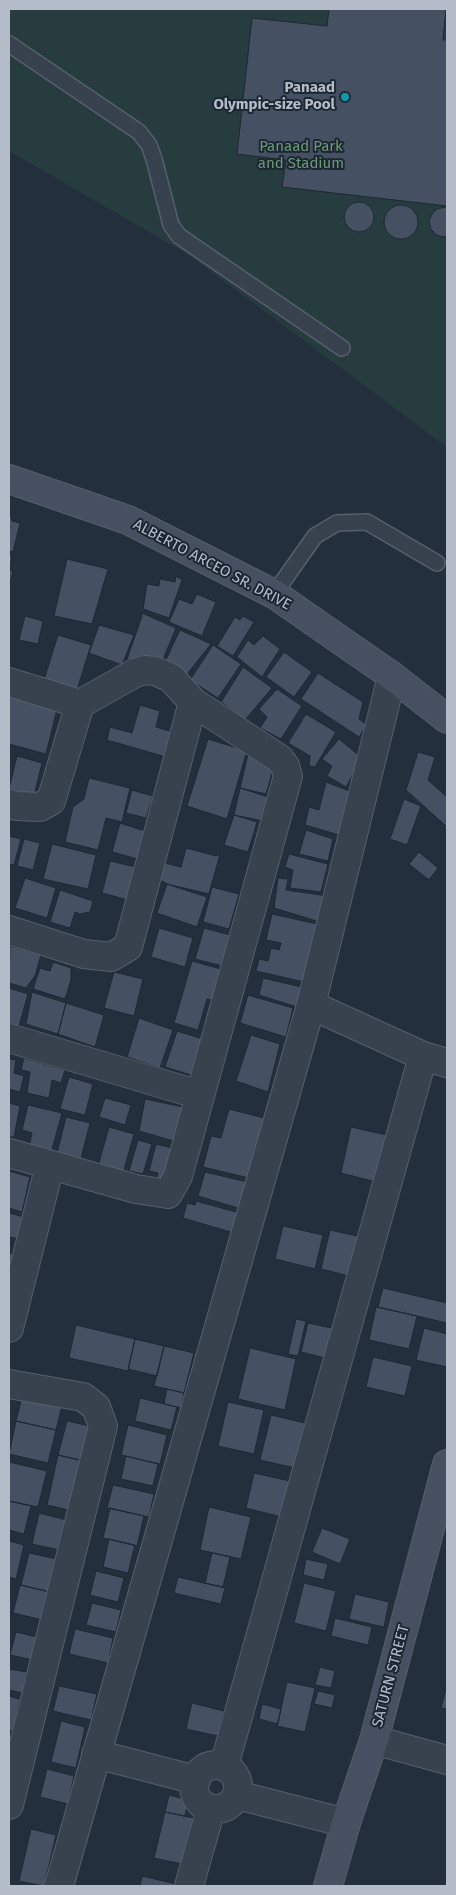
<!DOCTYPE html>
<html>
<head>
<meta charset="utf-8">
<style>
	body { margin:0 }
	#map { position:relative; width:456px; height:1895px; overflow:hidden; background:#242f3e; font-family:"Fira Sans",sans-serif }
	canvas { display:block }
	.frame { position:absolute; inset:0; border:10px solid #b4bcc9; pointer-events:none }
</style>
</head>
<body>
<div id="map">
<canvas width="456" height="1895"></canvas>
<div class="frame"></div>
</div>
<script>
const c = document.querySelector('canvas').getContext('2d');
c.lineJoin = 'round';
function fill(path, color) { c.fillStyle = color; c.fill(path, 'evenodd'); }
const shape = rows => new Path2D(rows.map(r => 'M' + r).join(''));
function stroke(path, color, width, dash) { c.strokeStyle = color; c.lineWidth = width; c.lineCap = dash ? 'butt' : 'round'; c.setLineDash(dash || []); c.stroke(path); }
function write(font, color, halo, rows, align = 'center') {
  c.font = font + ' "Fira Sans",sans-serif'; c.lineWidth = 4; c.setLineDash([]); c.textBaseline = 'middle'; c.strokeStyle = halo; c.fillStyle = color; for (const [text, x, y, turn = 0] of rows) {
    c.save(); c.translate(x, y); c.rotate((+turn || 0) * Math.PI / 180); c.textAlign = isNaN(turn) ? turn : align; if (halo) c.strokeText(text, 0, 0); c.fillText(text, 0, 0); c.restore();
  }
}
const green = shape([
	[9,9,447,9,447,447,189,255,9,151]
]);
const building = shape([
	[329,9,446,9,443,40,447,40,447,206,282,187,286,160,237,154,252,18,327,26,329,9],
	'344 217a15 15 0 1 1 30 0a15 15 0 1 1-30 0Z',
	'384 222a17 17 0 1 1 34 0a17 17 0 1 1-34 0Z',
	[445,207,447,207,447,237,444,237,436,235,431,229,429,221,432,214,437,209,445,207],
	[9,512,10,512,12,521,20,523,13,552,9,551,9,512],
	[9,556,12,557,9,570,13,571,10,584,9,556],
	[67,559,108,569,92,624,54,616,67,559],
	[176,576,182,580,169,618,143,609,147,584,159,586,160,579,175,582,176,576],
	[197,594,216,602,202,636,169,622,179,599,192,604,197,594],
	[142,613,176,628,160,667,127,659,142,616,142,613],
	[25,616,43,621,38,644,19,640,25,616],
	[243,616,254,622,233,656,217,646,235,617,240,620,243,616],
	[99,625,134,635,122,665,89,653,99,625],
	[180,630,211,644,184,678,163,666,180,630],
	[58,635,91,645,77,690,44,680,58,635],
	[263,636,280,649,262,677,237,657,248,640,254,645,263,636],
	[213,645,241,664,218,698,190,680,213,645],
	[284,652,312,672,294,697,266,677,284,652],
	[243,667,272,688,245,720,221,702,243,667],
	[318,673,363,702,359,719,367,725,359,737,301,699,318,673],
	[277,689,302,706,281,739,260,728,267,717,259,709,277,689],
	[9,697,57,709,46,754,9,744,9,697],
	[140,705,160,711,156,727,173,732,166,757,107,740,110,727,132,733,140,705],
	[306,714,336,732,315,767,309,766,310,756,288,743,306,714],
	[208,739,247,751,227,819,187,806,208,739],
	[339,739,362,758,346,787,327,776,332,766,322,759,339,739],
	[418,752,435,757,428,780,447,797,447,827,406,790,418,752],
	[248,754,273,770,266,794,240,788,248,754],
	[17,756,42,763,34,796,9,789,17,756],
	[89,778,130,788,122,822,106,818,98,850,65,842,73,807,84,799,89,778],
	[326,782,352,792,339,835,305,825,309,807,319,810,326,782],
	[240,788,271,798,263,821,234,815,240,788],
	[132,790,153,796,146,818,126,813,132,790],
	[404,799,421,806,407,845,390,839,404,799],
	[234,815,257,822,248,852,224,845,234,815],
	[120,823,148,832,141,860,112,852,120,823],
	[306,830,333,839,328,861,299,854,306,830],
	[9,836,21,839,14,865,9,864,9,836],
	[24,839,40,843,33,870,17,866,24,839],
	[52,844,96,855,88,889,43,879,52,844],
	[186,848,216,856,220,854,209,894,167,884,160,880,165,863,181,867,186,848],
	[419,852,438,868,429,880,409,864,419,852],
	[289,854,328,864,321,892,290,888,293,870,285,867,289,854],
	[110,861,136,867,128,900,102,893,110,861],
	[25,878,56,888,47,918,15,908,25,878],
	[278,878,288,879,286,890,328,896,320,922,274,908,278,878],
	[167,884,207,897,197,927,157,913,167,884],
	[212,887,239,894,229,929,203,922,212,887],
	[60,890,93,901,90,912,80,914,75,912,70,928,50,922,60,890],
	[272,914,317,924,304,982,256,971,259,959,268,961,271,948,279,950,281,943,266,940,272,914],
	[159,928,193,938,185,967,151,957,159,928],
	[204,928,234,936,226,967,195,959,204,928],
	[10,946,41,955,35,976,26,988,9,983,10,946],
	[192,961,228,971,219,1002,207,999,198,1030,174,1023,192,961],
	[53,962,71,968,71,980,65,999,33,989,40,968,50,971,53,962],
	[114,972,143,979,134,1016,104,1008,114,972],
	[263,978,302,987,297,1007,259,995,263,978],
	[9,988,28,994,18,1030,9,1027,9,988],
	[32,992,66,1003,58,1034,26,1024,32,992],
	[248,995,293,1008,286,1037,240,1023,248,995],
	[66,1003,104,1015,95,1047,58,1034,66,1003],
	[139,1018,173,1030,160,1068,127,1057,139,1018],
	[177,1031,209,1041,197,1077,165,1067,177,1031],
	[251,1035,280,1044,268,1092,236,1081,251,1035],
	[24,1058,65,1070,61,1083,52,1080,49,1098,27,1093,30,1072,21,1070,24,1058],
	[9,1059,16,1060,14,1073,24,1076,20,1092,9,1089,9,1059],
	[69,1077,93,1084,85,1115,60,1109,69,1077],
	[105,1098,131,1105,125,1125,99,1117,105,1098],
	[145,1099,183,1107,184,1144,139,1131,145,1099],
	[9,1103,20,1106,14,1137,9,1137,9,1103],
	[28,1105,62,1113,51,1153,29,1147,32,1133,22,1130,28,1105],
	[229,1109,264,1118,249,1178,203,1167,211,1136,221,1138,229,1109],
	[66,1117,90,1123,81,1159,57,1153,66,1117],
	[109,1127,134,1134,123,1173,98,1166,109,1127],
	[351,1127,391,1136,380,1183,341,1173,351,1127],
	[138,1140,152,1144,143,1174,129,1171,138,1140],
	[156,1144,180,1150,171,1185,156,1181,158,1173,149,1171,156,1144],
	[9,1171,30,1177,22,1212,9,1208,9,1171],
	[205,1172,248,1182,238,1208,198,1196,205,1172],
	[196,1201,240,1213,234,1233,183,1218,187,1203,195,1205,196,1201],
	[9,1213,24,1217,19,1239,9,1237,9,1213],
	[283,1226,323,1235,315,1269,275,1259,283,1226],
	[330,1230,366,1238,357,1278,321,1269,330,1230],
	[9,1253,17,1255,9,1286,9,1253],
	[383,1288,447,1303,447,1323,378,1307,383,1288],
	[376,1307,417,1316,409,1349,369,1340,376,1307],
	[296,1319,306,1321,298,1356,288,1354,296,1319],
	[308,1323,336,1329,329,1359,301,1352,308,1323],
	[76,1325,135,1339,128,1371,69,1358,76,1325],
	[424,1328,447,1334,447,1367,416,1360,424,1328],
	[135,1339,164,1346,157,1376,128,1369,135,1339],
	[164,1346,194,1353,184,1393,154,1386,164,1346],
	[250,1348,296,1359,285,1410,238,1399,250,1348],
	[373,1357,412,1366,405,1396,366,1387,373,1357],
	[24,1389,64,1398,56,1430,16,1421,24,1389],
	[167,1389,184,1393,181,1408,164,1404,167,1389],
	[140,1398,177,1407,171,1430,135,1421,140,1398],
	[228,1402,264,1410,254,1454,218,1446,228,1402],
	[271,1415,305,1423,295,1468,260,1460,271,1415],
	[16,1421,56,1430,48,1463,9,1454,16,1421],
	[67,1421,95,1427,87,1462,58,1455,67,1421],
	[128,1425,167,1435,160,1464,121,1455,128,1425],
	[58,1455,89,1462,77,1512,47,1505,58,1455],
	[126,1456,158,1464,153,1486,121,1479,126,1456],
	[9,1462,47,1471,38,1507,9,1501,9,1462],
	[254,1473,290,1481,282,1517,246,1508,254,1473],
	[113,1485,154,1494,149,1517,107,1508,113,1485],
	[9,1501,31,1506,24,1534,9,1530,9,1501],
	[209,1507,251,1517,241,1559,200,1550,209,1507],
	[110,1508,144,1516,137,1546,103,1538,110,1508],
	[39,1513,71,1521,64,1551,32,1544,39,1513],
	[322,1528,350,1539,340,1564,312,1552,322,1528],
	[109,1539,135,1545,128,1573,103,1567,109,1539],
	[9,1541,24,1545,16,1579,9,1577,9,1541],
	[29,1553,62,1560,55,1593,21,1585,29,1553],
	[212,1553,230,1557,223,1587,205,1583,212,1553],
	[306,1559,328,1564,324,1580,303,1575,306,1559],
	[96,1571,124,1578,118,1602,90,1595,96,1571],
	[178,1577,225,1588,221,1604,174,1593,178,1577],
	[304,1583,336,1591,326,1631,294,1623,304,1583],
	[20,1585,53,1593,47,1621,13,1613,20,1585],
	[355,1594,389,1602,384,1627,349,1619,355,1594],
	[92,1603,121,1610,116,1632,86,1625,92,1603],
	[335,1618,372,1627,368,1645,331,1636,335,1618],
	[75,1629,113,1638,108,1663,69,1654,75,1629],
	[16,1632,37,1637,32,1660,10,1655,16,1632],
	[320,1667,335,1671,331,1688,315,1685,320,1667],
	[9,1669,27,1672,22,1693,9,1690,9,1669],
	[287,1682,315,1688,305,1732,277,1726,287,1682],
	[447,1685,447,1709,441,1708,447,1685],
	[59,1686,97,1694,91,1720,53,1711,59,1686],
	[318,1691,335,1695,332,1708,314,1704,318,1691],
	[9,1696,20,1699,13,1731,9,1730,9,1696],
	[192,1703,224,1711,218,1736,186,1729,192,1703],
	[262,1704,281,1709,278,1724,259,1719,262,1704],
	[61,1721,85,1727,76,1768,51,1762,61,1721],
	[47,1769,74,1776,68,1804,40,1797,47,1769],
	[169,1795,188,1800,185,1816,165,1812,169,1795],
	[165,1812,202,1820,191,1866,154,1858,165,1812],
	[31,1829,56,1835,44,1886,19,1881,31,1829],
	[142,1876,184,1886,140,1886,142,1876]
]);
const lane = shape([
	[9,44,139,132,149,145,154,159,171,225,179,236,342,348],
	[274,594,315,536,337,523,367,522,437,563]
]);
const street = shape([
	[9,682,80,704,135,673,145,670,155,671,171,678,193,702,280,759,285,766,288,776,178,1176,168,1194,136,1189,9,1153],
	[9,804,17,806,40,807,51,801,80,704],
	[9,930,84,954,111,957,128,947,193,702],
	[311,1005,423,1056,447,1063],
	[9,1038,200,1095],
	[9,1328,50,1165],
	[9,1384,83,1397,96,1407,103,1426,9,1805],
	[374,1740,447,1760],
	[96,1754,196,1780],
	'194 1787a22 22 0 1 1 44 0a22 22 0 1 1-44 0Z',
	[224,1766,423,1056],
	[237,1795,346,1823],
	[59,1886,311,1005,392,676],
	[189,1886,211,1809]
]);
const secondary = shape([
	[9,479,128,520,274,594,392,676,447,719],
	[328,1886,346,1823,374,1740,447,1464]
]);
const markers = [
	[345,97,5,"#0f9aa8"]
];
const poiNames = [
	["Panaad",335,88],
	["Olympic-size Pool",335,105]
];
const parkNames = [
	["Panaad Park",301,147],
	["and Stadium",301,164]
];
const streetNames = [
	["ALBERTO ARCEO SR. DRIVE",212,565,28],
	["SATURN STREET",391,1676,-75]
];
fill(green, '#263c3f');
fill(building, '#455162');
stroke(building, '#1f2835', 1);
stroke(lane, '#565f6c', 18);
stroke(street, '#565f6c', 30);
stroke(secondary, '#565f6c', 30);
stroke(lane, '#38414e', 15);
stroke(street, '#38414e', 28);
stroke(secondary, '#465061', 28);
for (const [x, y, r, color] of markers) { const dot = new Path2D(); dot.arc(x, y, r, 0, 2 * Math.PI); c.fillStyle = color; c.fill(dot); stroke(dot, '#1d2633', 2); }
write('bold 15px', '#b4bcc9', '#1d2633', poiNames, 'right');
write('15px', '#6b9a76', '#1d2633', parkNames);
write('15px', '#b4bcc9', '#1d2633', streetNames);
</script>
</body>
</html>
